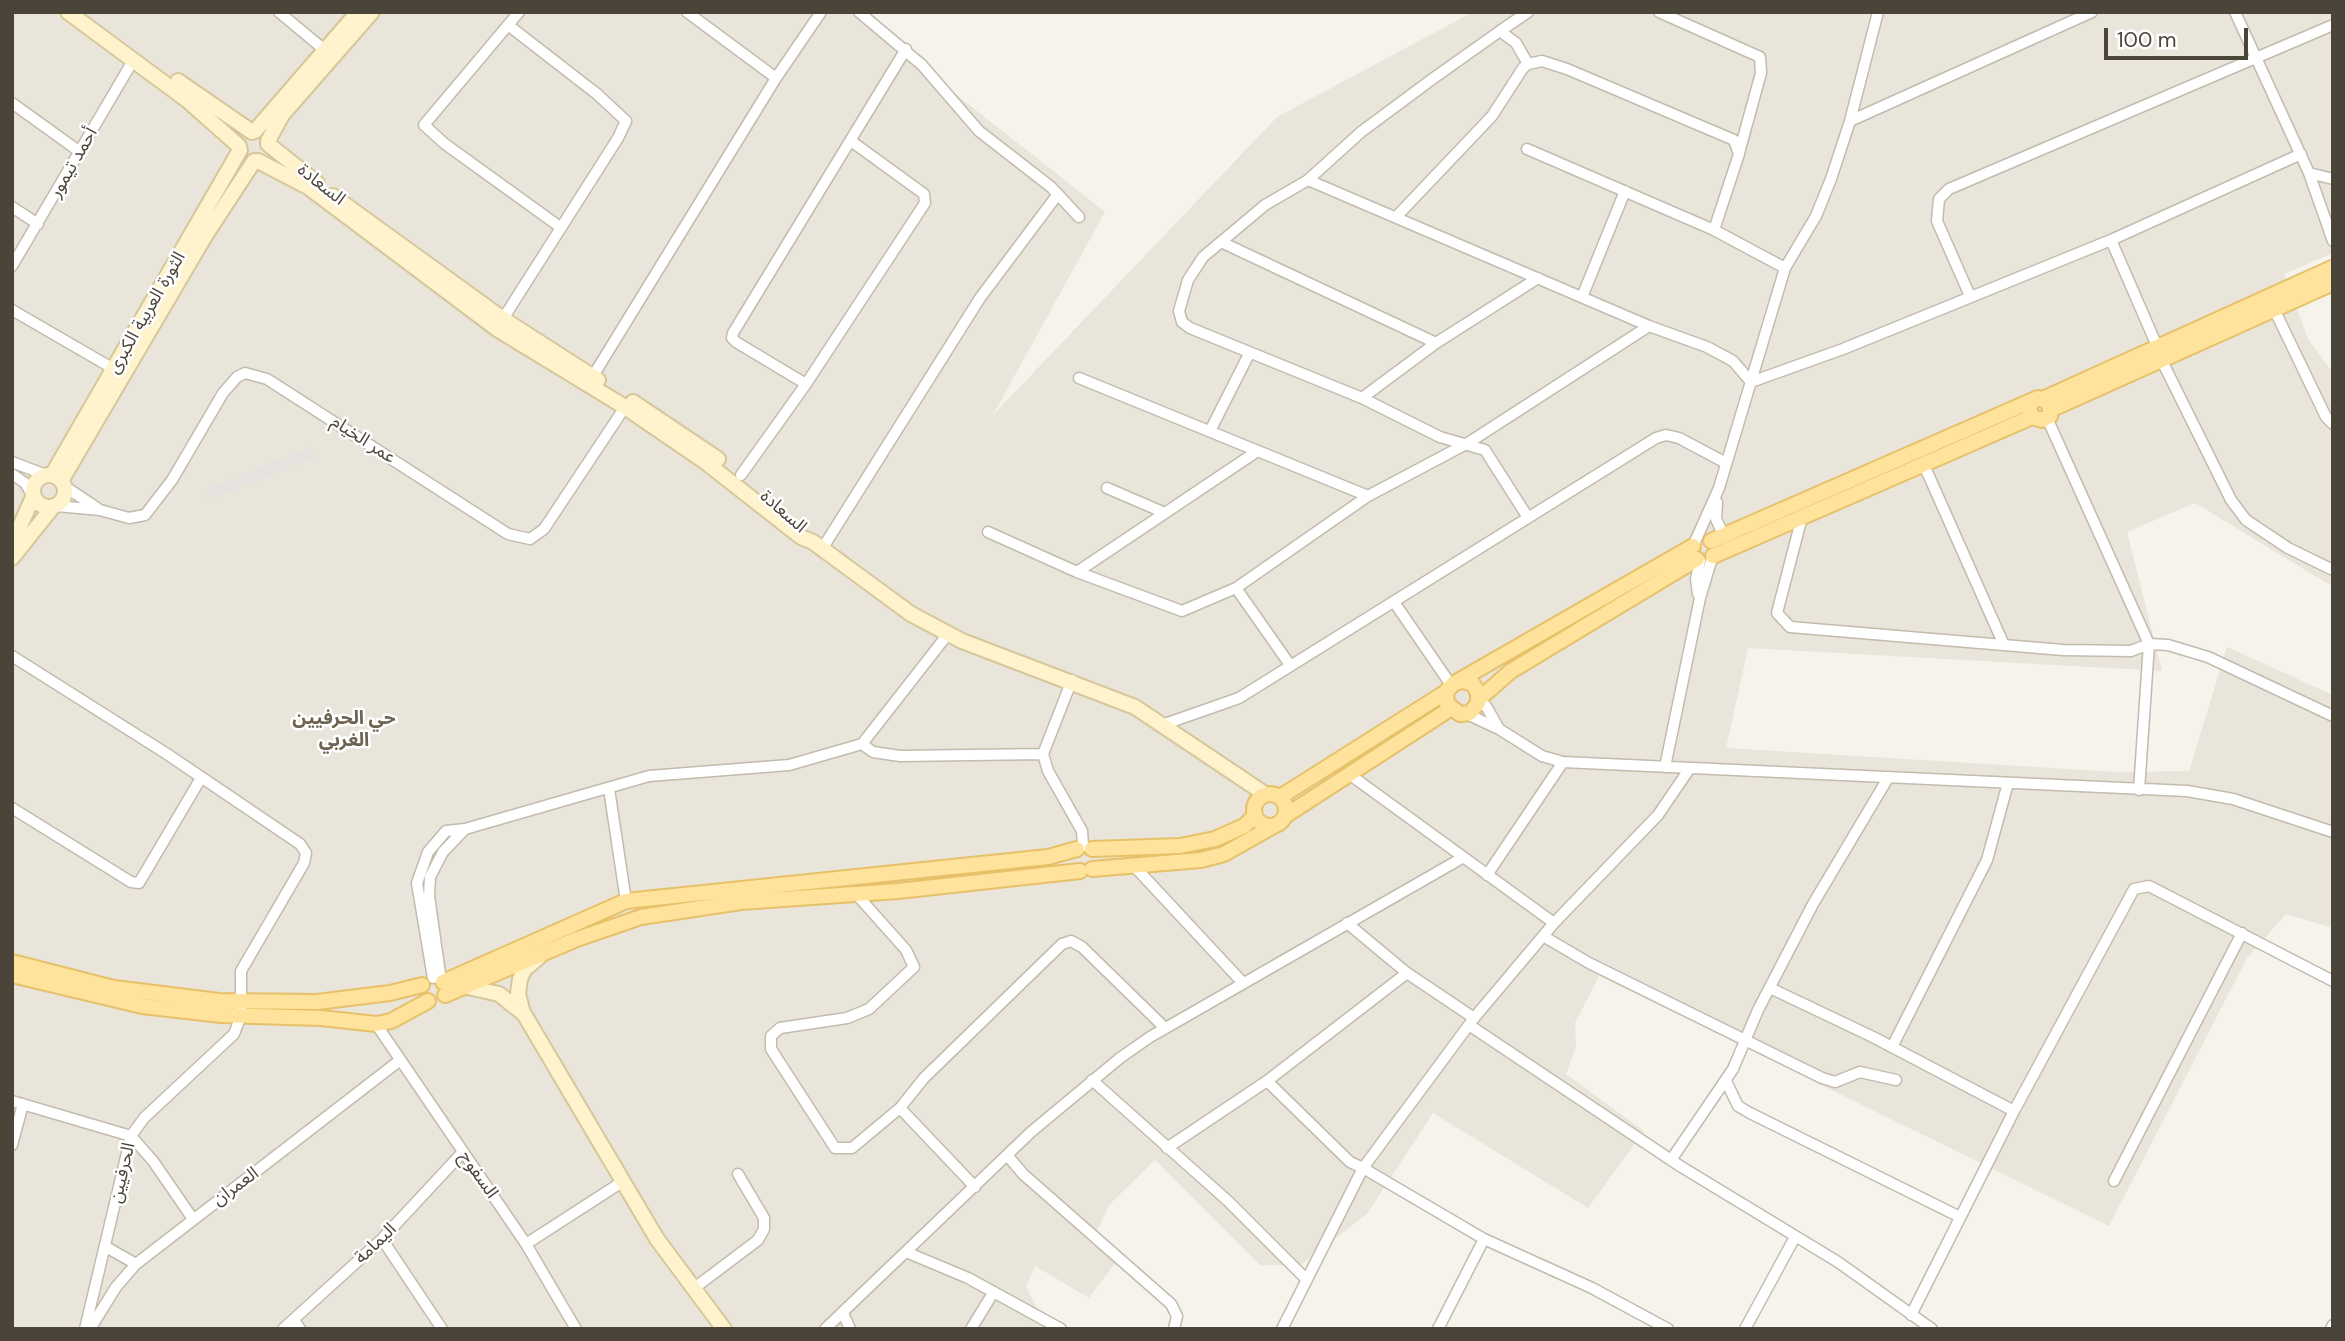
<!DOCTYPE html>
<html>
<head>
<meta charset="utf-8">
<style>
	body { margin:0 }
	#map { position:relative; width:2345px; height:1341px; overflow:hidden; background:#f6f3ec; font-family:"DM Sans",sans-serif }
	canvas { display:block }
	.frame { position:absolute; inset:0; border:14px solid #4b4439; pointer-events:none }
	.scale { position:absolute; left:2104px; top:28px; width:144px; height:32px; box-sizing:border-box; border:4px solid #4b4439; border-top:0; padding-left:9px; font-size:21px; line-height:24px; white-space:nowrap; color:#4b4439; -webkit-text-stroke:5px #fff; paint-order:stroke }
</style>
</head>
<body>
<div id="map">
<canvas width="2345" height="1341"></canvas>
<div class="frame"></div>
<div class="scale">100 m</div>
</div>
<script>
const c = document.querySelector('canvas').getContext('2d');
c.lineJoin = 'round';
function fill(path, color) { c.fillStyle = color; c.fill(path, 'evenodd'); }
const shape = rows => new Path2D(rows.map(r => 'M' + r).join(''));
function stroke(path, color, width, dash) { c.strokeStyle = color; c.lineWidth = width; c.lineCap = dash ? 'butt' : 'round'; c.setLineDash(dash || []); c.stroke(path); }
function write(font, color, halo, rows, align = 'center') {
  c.font = font + ' "DM Sans","Noto Sans Arabic",sans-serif'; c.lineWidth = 5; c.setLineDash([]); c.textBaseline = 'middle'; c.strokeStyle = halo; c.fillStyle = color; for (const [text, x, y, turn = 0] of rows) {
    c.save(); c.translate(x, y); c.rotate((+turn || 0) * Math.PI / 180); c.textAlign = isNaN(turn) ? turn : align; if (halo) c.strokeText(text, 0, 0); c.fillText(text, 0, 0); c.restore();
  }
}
const residential = shape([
	[12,12,852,12,1105,212,993,415,1277,117,1473,12,2333,12,2333,253,2284,274,2308,339,2333,373,2333,587,2195,503,2127,532,2162,671,1748,648,1726,748,2118,772,2189,771,2227,647,2333,695,2333,928,2286,914,2247,958,2109,1226,1599,976,1575,1023,1576,1047,1566,1074,1644,1131,1588,1208,1433,1113,1367,1214,1301,1265,1260,1265,1155,1160,1110,1204,1097,1230,1121,1255,1089,1298,1035,1266,1026,1287,1048,1329,12,1329]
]);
const parking = shape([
	[311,447,316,457,209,500,205,490]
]);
const street = shape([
	[279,12,327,52],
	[519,12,424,125,445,144,560,227],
	[687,12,776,78],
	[859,12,922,65,979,131,1051,187,1079,217],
	[1659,12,1760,57,1761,73,1739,153],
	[2235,12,2309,173,2333,241],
	[1500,31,1528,12],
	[12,103,80,152],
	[1850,121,2092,12],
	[1527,149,1714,230,1785,268],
	[2309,173,2333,179],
	[1308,180,1649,326,1707,347,1733,361,1751,382,1843,349,2111,240,2301,154],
	[12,207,38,224],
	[1397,216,1492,116,1523,68,1528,64,1542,61,1567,69,1734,140,1739,154,1714,230],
	[2111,240,2157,346],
	[1221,242,1436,343],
	[12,266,134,59],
	[1970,296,1937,221,1939,199,1949,189,2333,25],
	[1582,297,1625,191],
	[2274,309,2326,417,2333,424],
	[12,310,119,372],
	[501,322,618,138,626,121,597,94,508,25],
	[2161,359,2231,500,2246,520,2288,548,2333,570],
	[593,376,776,78,821,12],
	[1079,378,1368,496],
	[806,384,736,342,732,338,733,333,906,49],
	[1362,398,1436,343,1538,278],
	[2047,418,2149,644,2139,790],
	[1210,431,1249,354],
	[12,462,46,475],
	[1924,465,2004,645],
	[12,474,25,483,33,496],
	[741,475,806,384,925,203,924,194,851,141],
	[64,486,97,508],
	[1107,488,1165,513],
	[1717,502,1716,519,1724,536],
	[57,506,100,510,129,518,145,515,172,480,223,393,237,377,245,373,267,379,508,534,530,539,544,529,625,407],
	[1527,516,1485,450,1440,437,1362,398,1190,328,1182,322,1179,311,1188,280,1203,257,1265,205,1308,180,1361,132,1431,80,1500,31,1516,43,1528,64],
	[1802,517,1777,613,1790,627,2063,650,2131,651,2149,644,2168,645,2208,657,2333,716],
	[988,532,1077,572,1182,611,1236,588,1368,496,1468,443,1649,326],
	[1694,544,1719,488,1785,268,1816,216,1831,179,1850,121,1878,12],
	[822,549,980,298,1058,194],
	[1077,572,1256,452],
	[1236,588,1290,665],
	[1698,594,1696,579,1700,561],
	[1394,602,1451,685],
	[948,634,862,744,873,752,900,756,1043,754],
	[12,656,167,754,300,844,306,853,304,863,241,971,241,1016,234,1034,144,1118,131,1136,85,1329],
	[1072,680,1043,754,1048,771,1082,831,1083,846],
	[1478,703,1486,706,1499,729],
	[1467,714,1499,729,1542,756,1563,762,2187,791,2233,799,2333,832],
	[1162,725,1239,698,1656,438,1666,435,1679,438,1726,463],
	[1665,767,1700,598,1712,558],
	[1349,774,1554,923],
	[609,789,626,901],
	[12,808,131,882,139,883,201,778],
	[1135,867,1243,983],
	[1487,875,1563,762],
	[857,895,906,950,914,967,869,1009,847,1018,780,1028,771,1036,771,1049,835,1148,852,1148,900,1108],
	[1347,923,1407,973,1474,1018],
	[1543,936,1589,963,1822,1078,1835,1082,1860,1072,1896,1080],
	[433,978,417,883,428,852,446,831,465,829,649,776,789,765,862,744],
	[441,981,429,896,430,877,443,852,465,829],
	[1770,988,1873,1037,2014,1111],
	[376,1024,526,1244,576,1329],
	[1469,1025,1680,1166,1838,1262,1932,1329],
	[1892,1047,1987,860,2008,783],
	[1092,1080,1228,1201,1307,1280],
	[1267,1081,1350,1162,1363,1168,1474,1018,1554,923,1658,815,1690,768],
	[1726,1081,1738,1106,1750,1113,1960,1217],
	[12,1101,131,1136,153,1161,193,1219],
	[12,1145,23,1104],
	[1167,1148,1267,1081,1407,973],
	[1007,1155,1023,1174,1171,1304,1177,1316,1174,1329],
	[1671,1160,1733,1069,1758,1010,1813,904,1888,778],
	[2114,1181,2242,933],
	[975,1187,900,1108,924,1078,1062,944,1071,941,1082,947,1165,1028],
	[382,1239,442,1329],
	[526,1244,622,1182],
	[106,1247,136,1264],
	[906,1252,968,1278,1061,1329],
	[693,1289,758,1240,764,1229,764,1218,738,1174],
	[843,1313,850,1329],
	[1911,1315,2014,1111,2134,889,2149,886,2333,981],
	[294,1320,300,1329],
	[90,1329,116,1287,136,1264,399,1061],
	[283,1329,382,1239,462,1153],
	[825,1329,1031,1132,1120,1058,1150,1037,1462,858],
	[971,1329,993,1293],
	[1282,1329,1363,1168,1484,1239,1592,1288,1668,1329],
	[1438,1329,1484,1239],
	[1745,1329,1795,1237],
	[2331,1329,2333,1325]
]);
const secondary = shape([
	[68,12,187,100,239,146],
	[178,81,252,132],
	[255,131,358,12],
	[268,141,282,115,372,12],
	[268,144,317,183],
	[258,161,308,187,497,329,625,407,704,461,801,537,813,542,911,614,962,641,1135,707,1265,794],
	[333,196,503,319,598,380],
	[633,402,718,459],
	'33 491a16 16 0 1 1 32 0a16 16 0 1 1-32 0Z',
	[52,475,240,150],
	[61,481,205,236,254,161],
	[12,544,33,497],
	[12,558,52,508],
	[468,987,499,994,524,1014,657,1239,724,1329],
	[523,1013,518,994,520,979,524,970,539,957]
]);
const primary = shape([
	[2045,398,2332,268],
	[2052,409,2333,283],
	[1711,541,2038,398,2050,403,2050,416,2042,420,2032,417,2029,409,2032,401],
	[1713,556,2032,417],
	[1458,681,1693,546],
	[1479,699,1511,671,1697,559],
	'1254 810a16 16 0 1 1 32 0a16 16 0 1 1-32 0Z',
	[1280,797,1446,692,1454,683,1463,681,1473,684,1478,693,1478,703,1470,713,1460,714,1447,704,1446,692],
	[1285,816,1450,709],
	[1092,849,1180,846,1215,839,1244,826,1255,816],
	[1092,869,1201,860,1224,854,1279,823],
	[12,962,114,988,219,1001,317,1002,390,993,422,985],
	[12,975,142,1006,221,1015,321,1018,376,1024,391,1021,428,1001],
	[443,982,626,901,1048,857,1077,849],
	[445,995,577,939,641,917,741,902,898,891,1080,871]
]);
const streetNames = [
	["أحمد تيمور",74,163,-60],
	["السعادة",321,185,38],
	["الثورة العربية الكبرى",147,313,-60],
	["عمر الخيام",363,440,33],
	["السعادة",783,512,41],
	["الحرفيين",123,1173,-77],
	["السفوح",478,1175,55],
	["العمران",236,1187,-36],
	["اليمامة",376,1244,-44]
];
const neighbourhoodNames = [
	["حي الحرفيين",344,719],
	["الغربي",344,741]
];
fill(residential, '#eae5da');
fill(parking, '#e5e3e0');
stroke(street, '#c2bbae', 13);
stroke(secondary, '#d6c79b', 18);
stroke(primary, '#e6c16a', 18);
stroke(street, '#fff', 10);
stroke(secondary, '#fff3cd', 14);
stroke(primary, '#ffe39c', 14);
write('18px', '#4b4439', '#fff', streetNames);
write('bold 19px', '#6e6250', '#fff', neighbourhoodNames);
</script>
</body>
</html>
